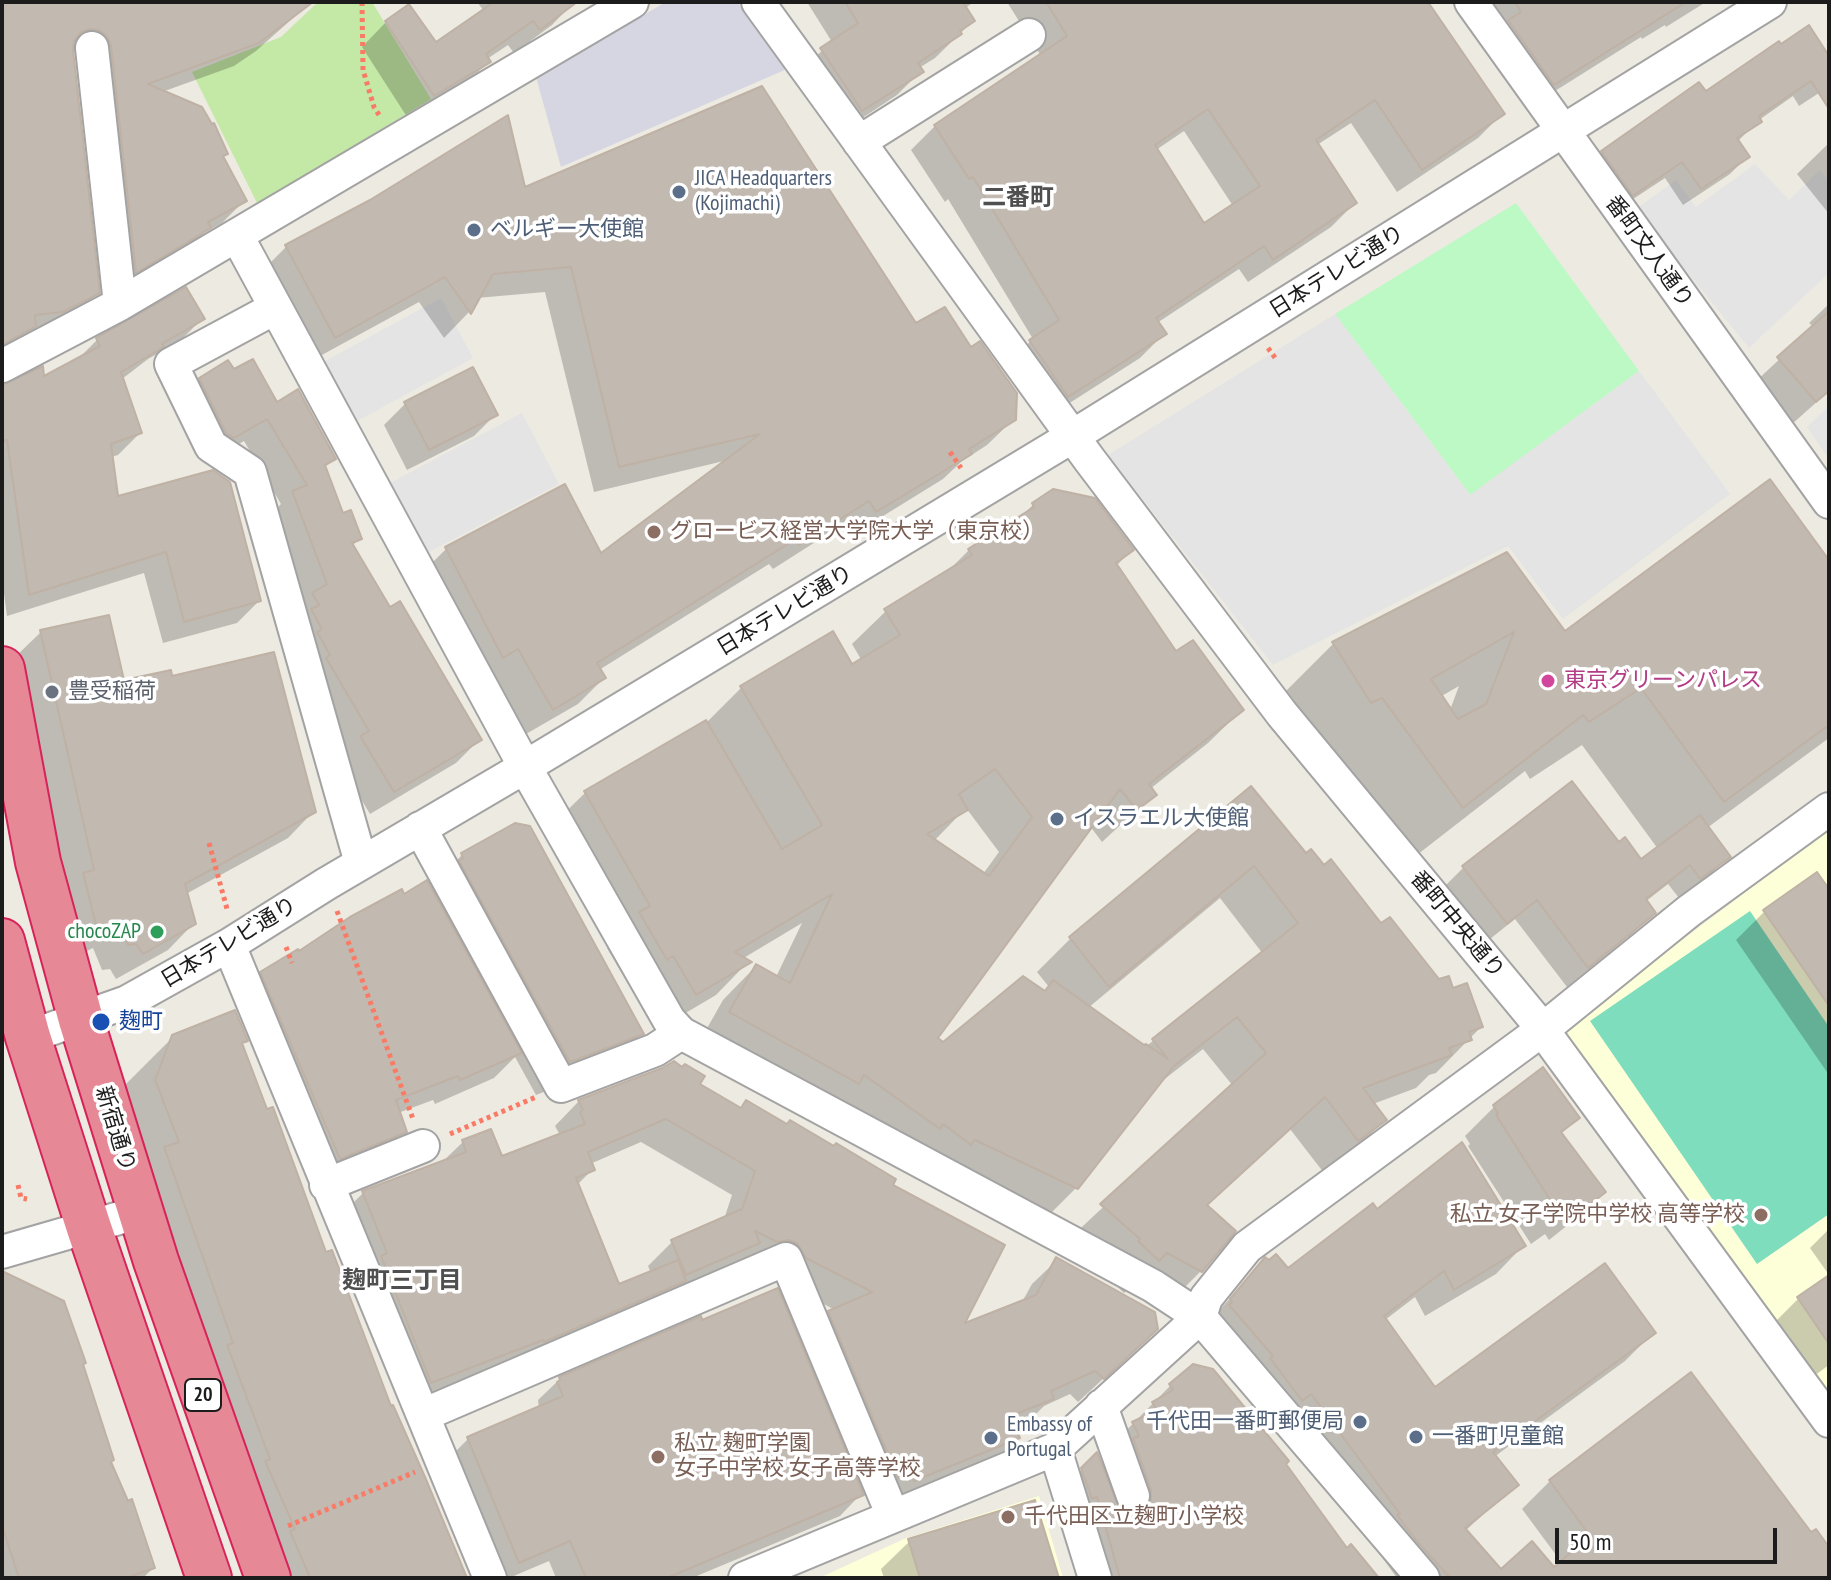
<!DOCTYPE html>
<html>
<head>
<meta charset="utf-8">
<style>
	body { margin:0 }
	#map { position:relative; width:1831px; height:1580px; overflow:hidden; background:#edeae1; font-family:"PT Sans Narrow",sans-serif }
	canvas { display:block }
	.frame { position:absolute; inset:0; border:4px solid #1c1c1c; pointer-events:none }
	.scale { position:absolute; left:1555px; top:1528px; width:222px; height:36px; box-sizing:border-box; border:4px solid #1c1c1c; border-top:0; padding-left:10px; font-size:24px; line-height:28px; white-space:nowrap; color:#1c1c1c; -webkit-text-stroke:6px #fff; paint-order:stroke }
</style>
</head>
<body>
<div id="map">
<canvas width="1831" height="1580"></canvas>
<div class="frame"></div>
<div class="scale">50 m</div>
</div>
<script>
const c = document.querySelector('canvas').getContext('2d');
c.lineJoin = 'round';
function fill(path, color) { c.fillStyle = color; c.fill(path, 'evenodd'); }
const shape = rows => new Path2D(rows.map(r => 'M' + r).join(''));
function stroke(path, color, width, dash) { c.strokeStyle = color; c.lineWidth = width; c.lineCap = dash ? 'butt' : 'round'; c.setLineDash(dash || []); c.stroke(path); }
function write(font, color, halo, rows, align = 'center') {
  c.font = font + ' "PT Sans Narrow","Noto Sans JP",sans-serif'; c.lineWidth = 7; c.setLineDash([]); c.textBaseline = 'middle'; c.strokeStyle = halo; c.fillStyle = color; for (const [text, x, y, turn = 0] of rows) {
    c.save(); c.translate(x, y); c.rotate((+turn || 0) * Math.PI / 180); c.textAlign = isNaN(turn) ? turn : align; if (halo) c.strokeText(text, 0, 0); c.fillText(text, 0, 0); c.restore();
  }
}
const education = shape([
	[1829,829,1829,1393,1826,1395,1561,1038,1564,1029],
	[1039,1496,1063,1578,819,1578,904,1539]
]);
const grass = shape([
	[318,2,372,2,431,99,258,205,192,72,281,37]
]);
const park = shape([
	[1516,203,1639,371,1471,496,1335,314]
]);
const pitch = shape([
	[1750,911,1829,1027,1829,1214,1757,1264,1590,1021]
]);
const parking = shape([
	[1755,164,1789,200,1820,170,1829,181,1829,273,1749,348,1636,209,1676,180,1696,207],
	[441,298,473,358,348,426,316,366],
	[1335,314,1470,495,1639,371,1730,494,1563,619,1508,546,1273,665,1108,455],
	[1829,406,1829,459,1807,427],
	[522,413,559,484,425,554,388,484]
]);
const plaza = shape([
	[666,2,737,2,787,69,561,167,536,77]
]);
const shadow = shape([
	[2,2,311,2,256,51,234,66,162,92,225,154,222,157,245,200,222,223,204,233,186,251,113,294,77,53,71,52,98,292,74,316,39,335,24,336,2,354],
	[477,2,574,2,552,25,514,53,508,45,487,59,488,62,464,86,409,120,362,47,386,22,435,45,484,11],
	[807,2,974,2,965,8,973,21,935,58,919,68,921,71,897,95,838,134,797,73,832,42],
	[1007,2,1426,2,1502,114,1478,138,1397,192,1351,123,1317,145,1355,203,1331,227,1248,282,1239,269,1157,323,1164,334,1140,358,1043,420,1006,365,1033,339,948,199,945,202,911,150,935,126,1041,56],
	[1184,131,1233,206,1203,226,1156,150],
	[1479,2,1706,2,1666,27,1665,25,1642,39,1641,37,1531,106],
	[1829,59,1829,83,1822,91,1799,106,1793,96,1759,120,1737,142,1747,157,1730,174,1683,205,1665,178,1615,211,1585,169,1602,152,1705,94],
	[1829,143,1829,214,1797,174],
	[523,190,915,326,1014,419,987,445,961,462,943,479,849,537,842,525,773,569,769,564,599,670,604,678,578,704,526,734,492,674,420,575,446,549,600,556,728,460,594,492,545,292,477,298,469,312,444,338,419,302,309,362,260,273,286,247],
	[185,290,202,319,180,341,148,359,122,379,140,433,118,455,111,457,117,498,259,601,237,623,163,643,144,573,7,616,2,579,2,387,43,379,76,361,97,340],
	[1829,304,1829,391,1791,425,1754,383,1814,327,1809,323],
	[472,369,495,415,474,436,407,470,384,425,405,404],
	[233,372,276,405,334,459,324,468,342,515,360,538,352,546,389,610,479,740,456,763,370,814,338,761,269,516,281,504,244,441,210,461,177,403,200,379],
	[1033,505,1132,550,1116,566,1175,654,1242,710,1208,743,1150,789,1154,794,1102,842,1090,826,936,1038,942,1045,1044,992,1049,987,1037,972,1070,939,1251,789,1306,856,1439,981,1452,991,1481,1027,1436,1073,1429,1075,1416,1088,1373,1104,1385,1120,1351,1153,1324,1173,1290,1129,1206,1206,1201,1271,1167,1305,1132,1286,1124,1293,1069,1239,1233,1086,1203,1049,1157,1085,1077,1187,1043,1221,697,1046,723,1000,756,966,776,977,802,923,742,959,748,962,716,995,662,1027,639,988,633,992,607,948,616,938,551,826,585,793,706,723,741,688,832,633,852,667,862,661,852,644,886,611,946,573,969,550,1018,519],
	[966,808,999,852,983,874,934,841],
	[1220,898,1263,954,1144,1048,1088,1008],
	[1506,555,1564,634,1829,563,1829,738,1707,828,1728,857,1708,877,1679,898,1668,884,1645,902,1654,913,1633,933,1567,987,1515,919,1485,943,1443,888,1464,867,1619,845,1641,862,1658,849,1582,745,1530,779,1525,771,1404,865,1275,702,1333,644],
	[1459,686,1450,710,1440,697],
	[41,632,122,683,171,678,314,811,288,838,186,894,194,923,168,950,116,979,110,969,102,970,93,948,72,958,14,658],
	[462,855,641,1034,608,1067,536,1095,515,1057,494,1078,435,1104,433,1100,398,1113,404,1132,379,1157,314,1183,236,999,262,973,404,897,429,888],
	[1829,893,1829,1075,1736,940,1764,912],
	[174,1036,246,1040,240,1045,325,1255,464,1578,246,1578,218,1510,222,1506,108,1130,125,1085],
	[698,1084,740,1109,747,1102,890,1186,961,1326,1022,1302,1032,1284,1057,1260,1131,1353,1078,1402,1070,1394,1044,1406,1027,1423,1014,1428,1018,1437,994,1462,890,1504,805,1337,835,1310,740,1260,733,1267,406,1406,339,1217,363,1193,441,1163,463,1142,490,1131,501,1159,560,1135,555,1126,579,1101],
	[641,1142,732,1195,724,1219,672,1242,648,1266,651,1273,618,1286,577,1185,592,1170,590,1164],
	[1494,1107,1577,1118,1560,1135,1603,1191,1574,1220,1549,1240,1545,1234,1531,1244,1468,1146,1470,1144,1465,1136],
	[1376,1211,1523,1246,1496,1274,1425,1316,1415,1297,1385,1320,1434,1390,1653,1333,1625,1361,1494,1457,1517,1484,1465,1531,1500,1572,1554,1570,1562,1563,1522,1509,1550,1481,1811,1535,1829,1550,1829,1578,1397,1578,1283,1420,1203,1328,1265,1260,1288,1271],
	[1829,1229,1829,1275,1810,1248],
	[1829,1277,1829,1365,1807,1381,1770,1327,1798,1299],
	[2,1290,81,1365,109,1461,153,1568,143,1578,2,1578],
	[560,1379,861,1494,840,1516,692,1578,556,1578,549,1561,509,1578,496,1578,447,1460,468,1439,539,1409,538,1400],
	[1171,1385,1284,1464,1346,1551,1378,1578,1084,1578,1054,1498,1096,1455,1103,1471,1110,1464,1105,1452],
	[910,1541,1057,1578,884,1578,881,1569]
]);
const building = shape([
	[2,2,313,2,259,43,148,84,202,107,212,124,214,123,228,154,223,156,247,201,208,222,211,228,136,273,111,46,107,36,99,30,89,29,80,33,74,41,73,50,100,293,63,312,35,315,36,326,2,345,2,2],
	[494,2,577,2,540,30,533,21,486,54,491,62,434,96,385,21,409,4,436,42,494,2],
	[845,2,963,2,975,21,960,31,962,34,918,63,924,72,862,111,820,48,858,23,845,2],
	[1046,2,1428,2,1505,114,1422,170,1375,100,1316,140,1357,203,1273,260,1264,246,1156,318,1167,334,1068,397,1029,340,1059,320,973,177,969,179,934,125,1067,36,1046,2],
	[1208,109,1260,186,1204,223,1155,145,1208,109],
	[1515,2,1686,2,1554,85,1508,20,1521,12,1515,2],
	[1809,25,1829,56,1829,109,1811,81,1759,116,1762,122,1737,138,1750,157,1701,189,1682,162,1633,196,1601,151,1699,82,1706,91,1779,41,1781,44,1809,25],
	[762,86,916,323,945,307,971,347,980,341,1017,393,1016,420,969,449,972,454,876,512,869,501,799,545,796,539,597,663,606,678,553,710,518,649,503,658,445,547,565,484,601,553,760,434,619,467,571,267,493,274,471,314,445,277,335,338,285,245,370,200,508,115,525,187,762,86],
	[186,287,205,319,162,344,164,346,159,350,121,372,142,433,111,444,118,496,213,470,230,482,261,601,184,622,166,552,29,595,7,440,2,442,2,385,43,366,44,376,100,346,96,338,186,287],
	[1829,311,1829,391,1816,402,1777,357,1829,311],
	[253,359,277,402,298,389,336,459,325,465,343,513,351,510,362,539,352,543,390,607,400,601,482,740,394,792,360,736,369,731,326,658,330,655,317,632,322,629,311,609,319,605,312,593,327,584,292,491,307,485,267,419,234,438,226,433,199,378,228,360,234,369,253,359],
	[473,367,498,415,429,450,404,402,473,367],
	[1770,479,1829,560,1829,725,1724,802,1641,688,1589,722,1583,715,1463,808,1382,698,1371,703,1332,642,1507,552,1565,631,1770,479],
	[1514,632,1486,704,1458,719,1431,679,1514,632],
	[1053,489,1095,498,1134,550,1116,563,1176,651,1193,640,1244,710,1149,784,1157,795,1137,810,1120,789,938,1038,943,1042,1023,976,1045,991,1053,980,1144,1045,1146,1044,1168,1059,1152,1039,1298,923,1254,866,1109,987,1069,937,1251,786,1306,853,1311,849,1324,865,1331,859,1381,923,1390,917,1439,979,1449,976,1453,988,1467,983,1483,1027,1469,1032,1472,1040,1449,1048,1452,1055,1363,1088,1387,1120,1358,1141,1325,1097,1207,1205,1236,1231,1202,1272,1167,1253,1159,1261,1138,1241,1140,1239,1100,1204,1266,1053,1237,1017,1174,1066,1078,1189,975,1140,971,1145,943,1124,940,1129,864,1075,859,1084,729,1012,756,964,790,983,832,894,735,952,752,962,696,995,673,956,667,960,639,912,650,906,584,791,706,720,782,849,822,825,740,686,833,631,852,664,900,635,884,609,972,555,968,549,1034,507,1032,503,1053,489],
	[995,769,1032,817,989,876,927,834,968,810,959,794,995,769],
	[109,615,124,680,171,670,172,676,274,652,316,812,185,884,196,924,143,954,136,944,128,945,120,924,98,933,83,873,94,870,40,630,109,615],
	[1572,781,1619,842,1625,837,1641,859,1700,815,1731,857,1700,879,1690,865,1646,899,1656,913,1588,968,1537,900,1507,924,1462,866,1572,781],
	[515,823,530,826,644,1034,570,1062,459,861,463,858,461,853,515,823],
	[1817,872,1829,889,1829,1006,1763,910,1817,872],
	[427,880,522,1053,460,1080,458,1076,396,1100,407,1132,340,1159,260,972,298,949,299,951,350,917,402,889,404,894,427,880],
	[235,1010,248,1041,242,1043,267,1109,273,1107,326,1252,332,1250,391,1406,393,1405,425,1477,467,1578,310,1578,290,1531,295,1529,265,1461,270,1459,227,1345,233,1343,164,1147,179,1142,155,1080,172,1035,235,1010],
	[674,1061,682,1067,685,1064,705,1076,700,1084,741,1108,746,1100,787,1124,790,1120,834,1146,836,1143,896,1179,893,1185,1005,1245,965,1323,1036,1295,1056,1257,1155,1312,1158,1329,1104,1379,1095,1371,1051,1391,1054,1399,1011,1416,1020,1438,914,1481,911,1473,898,1478,828,1311,872,1292,806,1258,797,1243,788,1240,777,1242,755,1231,760,1243,686,1275,671,1240,742,1209,755,1171,666,1119,588,1152,595,1170,576,1178,619,1284,678,1260,686,1281,544,1342,543,1340,431,1383,381,1256,387,1253,362,1191,466,1152,462,1140,491,1129,502,1156,585,1124,580,1112,583,1110,578,1100,662,1068,674,1061],
	[1543,1067,1580,1118,1561,1132,1606,1192,1579,1213,1574,1207,1561,1217,1496,1115,1498,1114,1493,1105,1543,1067],
	[1462,1142,1526,1246,1454,1290,1444,1271,1384,1316,1435,1387,1605,1263,1656,1333,1493,1452,1519,1485,1465,1528,1501,1569,1532,1541,1554,1567,1590,1536,1549,1480,1691,1372,1811,1532,1816,1529,1829,1547,1829,1578,1450,1578,1416,1540,1397,1515,1400,1514,1311,1394,1302,1401,1270,1358,1273,1356,1229,1305,1232,1302,1230,1299,1265,1257,1269,1260,1276,1254,1288,1268,1373,1203,1377,1209,1462,1142],
	[2,1271,64,1301,86,1363,83,1364,114,1460,111,1462,128,1501,132,1499,155,1568,126,1578,19,1578,2,1526,2,1271],
	[1829,1275,1829,1344,1797,1297,1829,1275],
	[778,1288,864,1495,667,1578,586,1578,570,1541,519,1563,467,1437,563,1396,557,1382,560,1380,559,1377,701,1316,702,1320,778,1288],
	[1193,1364,1213,1369,1289,1461,1286,1464,1347,1548,1351,1544,1379,1578,1120,1578,1097,1497,1092,1499,1081,1468,1097,1452,1120,1510,1130,1515,1139,1514,1147,1509,1151,1500,1151,1490,1133,1438,1139,1436,1132,1422,1157,1410,1152,1402,1173,1390,1169,1384,1193,1364],
	[1035,1500,1059,1578,920,1578,908,1539,1035,1500]
]);
const path = shape([
	[362,2,363,70,374,107,381,118],
	[1268,348,1276,359],
	[950,452,961,468],
	[209,843,227,909],
	[337,911,413,1119],
	[286,947,292,963],
	[450,1134,536,1097],
	[18,1185,21,1198,27,1199],
	[288,1526,415,1472]
]);
const minor = shape([
	[758,2,1089,459,1282,714,1533,1017,1829,1421],
	[1471,2,1829,502],
	[92,48,120,304],
	[859,142,1029,35],
	[237,236,525,767,669,1020,681,1033,1153,1286,1200,1317,1423,1578],
	[275,308,171,364,211,446,250,472,361,863],
	[2,366,120,304,632,2],
	[420,828,561,1086,655,1050,681,1033],
	[229,945,490,1578],
	[28,1037,127,1002,229,945,326,884,525,767,1073,436,1770,2],
	[326,1185,423,1146],
	[2,1252,140,1212],
	[1101,1406,1133,1496],
	[423,1415,786,1259,893,1516],
	[1055,1449,1095,1578],
	[745,1578,1055,1449,1200,1317,1206,1298,1247,1247,1542,1030,1689,911,1829,809]
]);
const highway = shape([
	[2,669,38,862,81,1020,156,1261,268,1578],
	[2,941,28,1037,89,1228,209,1578]
]);
const markers = [
	[679,192,8,"#5c6f8a"],
	[474,230,8,"#5c6f8a"],
	[654,532,8,"#8d6e63"],
	[1548,681,8,"#d1479c"],
	[52,692,8,"#6b7280"],
	[1057,819,8,"#5c6f8a"],
	[157,932,8,"#2e9e5b"],
	[101,1022,10,"#1a4fb4"],
	[1761,1215,8,"#8d6e63"],
	[1360,1422,8,"#5c6f8a"],
	[1416,1437,8,"#5c6f8a"],
	[991,1438,8,"#5c6f8a"],
	[658,1457,8,"#8d6e63"],
	[1008,1517,8,"#8d6e63"]
];
const shields = [
	[203,1395,36]
];
const shieldNames = [
	["20",203,1395]
];
const serviceNames = [
	["JICA Headquarters",695,179],
	["(Kojimachi)",695,204],
	["ベルギー大使館",490,230],
	["イスラエル大使館",1073,819],
	["千代田一番町郵便局",1344,1422,"right"],
	["Embassy of",1007,1425],
	["Portugal",1007,1450],
	["一番町児童館",1432,1437]
];
const streetNames = [
	["番町文人通り",1649,252,54],
	["日本テレビ通り",1337,272,-32],
	["日本テレビ通り",785,611,-31],
	["番町中央通り",1457,925,50],
	["日本テレビ通り",229,943,-31],
	["新宿通り",115,1129,73]
];
const educationNames = [
	["グロービス経営大学院大学（東京校）",670,532],
	["私立 女子学院中学校 高等学校",1745,1215,"right"],
	["私立 麹町学園",674,1444],
	["女子中学校 女子高等学校",674,1469],
	["千代田区立麹町小学校",1024,1517]
];
const hotelNames = [
	["東京グリーンパレス",1564,681]
];
const worshipNames = [
	["豊受稲荷",68,692]
];
const leisureNames = [
	["chocoZAP",141,932]
];
const transitNames = [
	["麹町",119,1022]
];
const neighbourhoodNames = [
	["二番町",1018,198],
	["麹町三丁目",402,1281]
];
fill(education, '#fdffd9');
fill(grass, '#c4e8a6');
fill(park, '#bdf9c4');
fill(pitch, '#7eddbc');
fill(parking, '#e4e4e4');
fill(plaza, '#d6d6e3');
fill(shadow, '#0003');
fill(building, '#c2b9b1');
stroke(building, '#bfb1a4', 2);
stroke(minor, '#a3a3a3', 36);
stroke(highway, '#d6245a', 48);
stroke(path, '#f97b66', 5, [4, 4]);
stroke(minor, '#fff', 32);
stroke(highway, '#e68896', 44);
for (const [x, y, r, color] of markers) { const dot = new Path2D(); dot.arc(x, y, r, 0, 2 * Math.PI); c.fillStyle = color; c.fill(dot); stroke(dot, '#fff', 3); }
for (const [x, y, w] of shields) { const box = new Path2D(); box.roundRect(x - w / 2, y - 16, w, 32, 6); c.fillStyle = '#fff'; c.fill(box); stroke(box, '#1c1c1c', 2); }
write('bold 20px', '#1c1c1c', null, shieldNames);
write('22px', '#4e5e75', '#fff', serviceNames, 'left');
write('22px', '#1c1c1c', '#fff', streetNames);
write('22px', '#785e54', '#fff', educationNames, 'left');
write('22px', '#b23c85', '#fff', hotelNames, 'left');
write('22px', '#5b616d', '#fff', worshipNames, 'left');
write('22px', '#27864d', '#fff', leisureNames, 'right');
write('22px', '#164399', '#fff', transitNames, 'left');
write('bold 24px', '#4f4f4f', '#fff', neighbourhoodNames);
</script>
</body>
</html>
